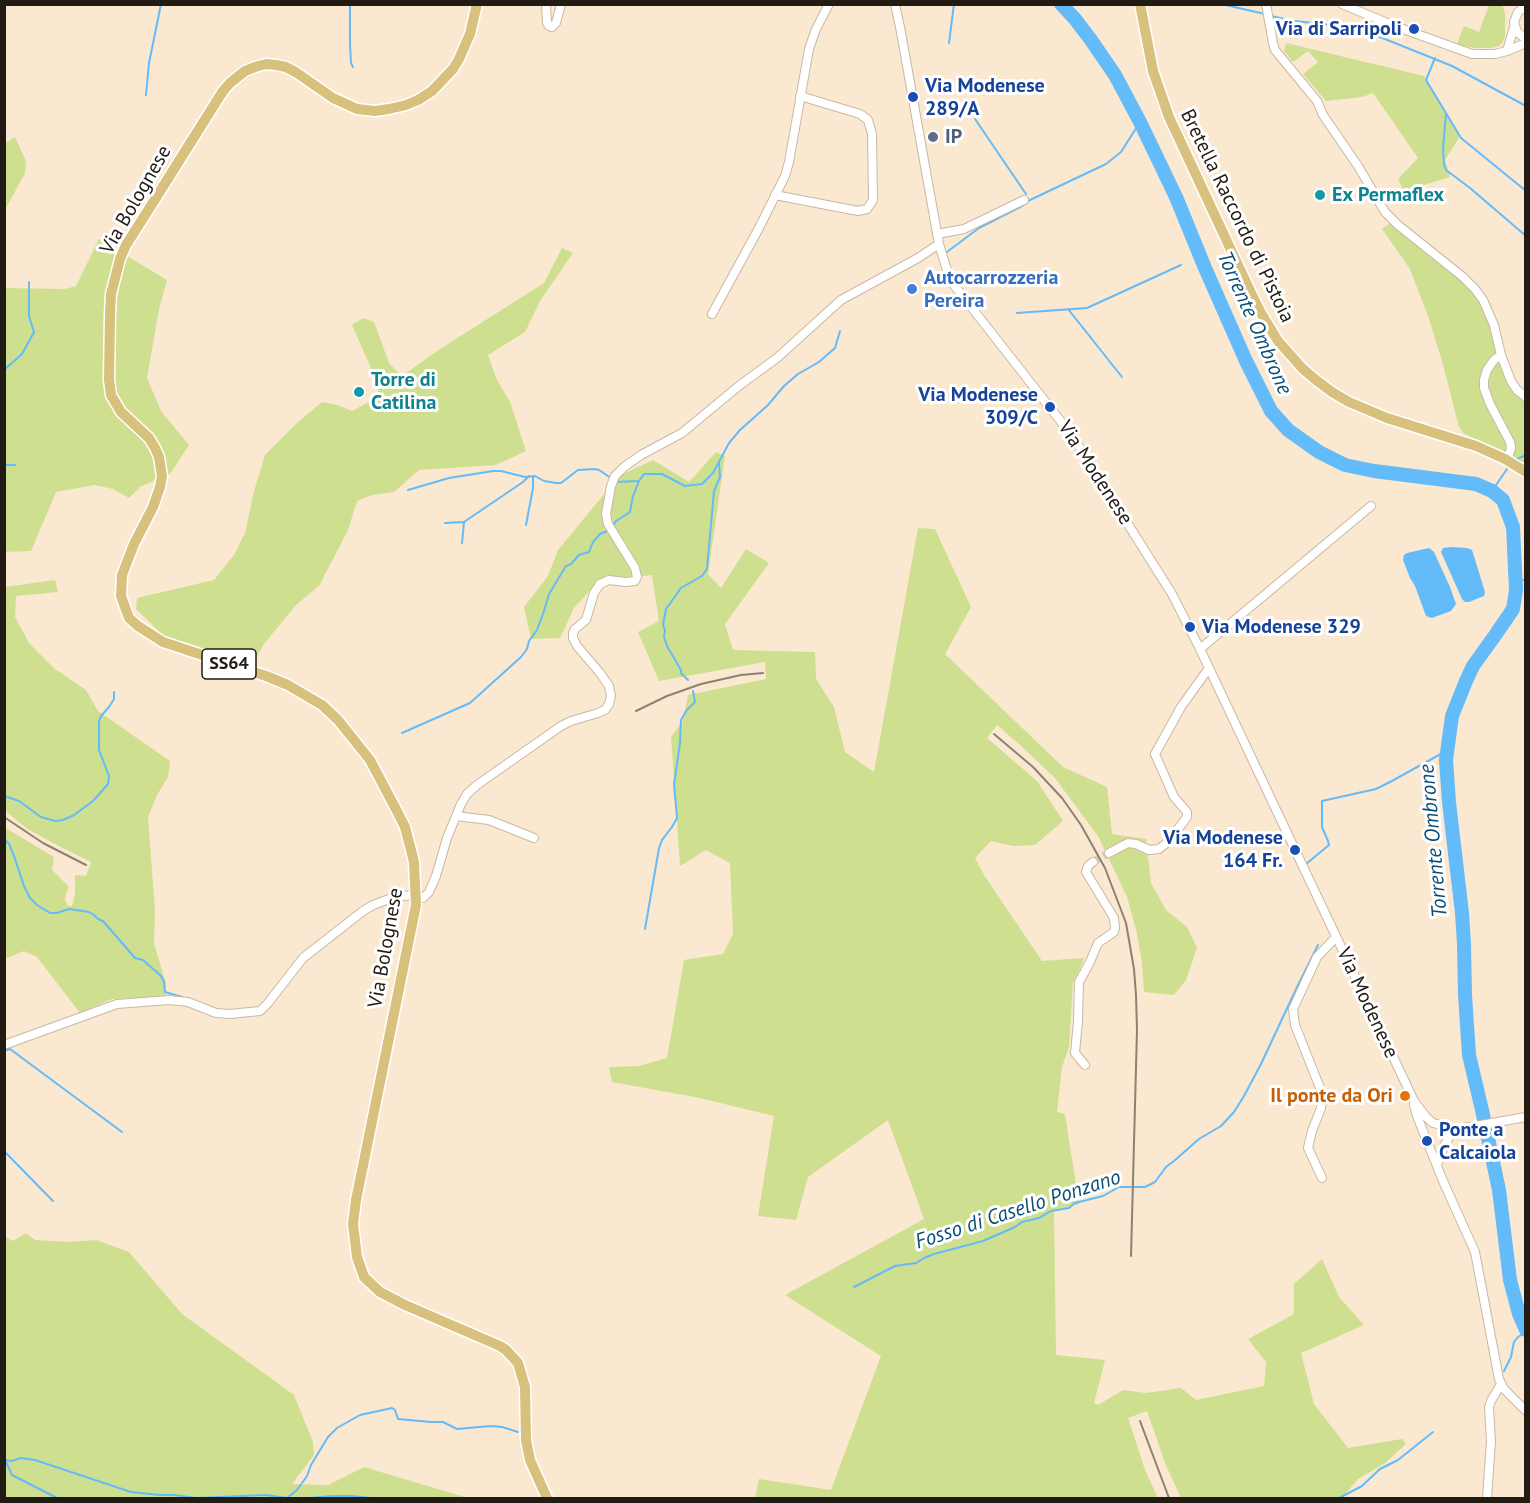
<!DOCTYPE html>
<html>
<head>
<meta charset="utf-8">
<style>
	body { margin:0 }
	#map { position:relative; width:1530px; height:1503px; overflow:hidden; background:#fbe8d1; font-family:"PT Sans",sans-serif }
	canvas { display:block }
	.frame { position:absolute; inset:0; border:6px solid #211b13; pointer-events:none }
</style>
</head>
<body>
<div id="map">
<canvas width="1530" height="1503"></canvas>
<div class="frame"></div>
</div>
<script>
const c = document.querySelector('canvas').getContext('2d');
c.lineJoin = 'round';
function fill(path, color) { c.fillStyle = color; c.fill(path, 'evenodd'); }
const shape = rows => new Path2D(rows.map(r => 'M' + r).join(''));
function stroke(path, color, width, dash) { c.strokeStyle = color; c.lineWidth = width; c.lineCap = dash ? 'butt' : 'round'; c.setLineDash(dash || []); c.stroke(path); }
function write(font, color, halo, rows, align = 'center') {
  c.font = font + ' "PT Sans",sans-serif'; c.lineWidth = 6; c.setLineDash([]); c.textBaseline = 'middle'; c.strokeStyle = halo; c.fillStyle = color; for (const [text, x, y, turn = 0] of rows) {
    c.save(); c.translate(x, y); c.rotate((+turn || 0) * Math.PI / 180); c.textAlign = isNaN(turn) ? turn : align; if (halo) c.strokeText(text, 0, 0); c.fillText(text, 0, 0); c.restore();
  }
}
const green = shape([
	[1489,5,1502,5,1503,6,1505,14,1505,37,1503,42,1499,46,1491,48,1473,48,1457,44,1464,26,1479,32],
	[1286,43,1424,76,1460,136,1445,160,1450,177,1404,191,1398,179,1418,158,1373,93,1362,97,1326,101,1303,74,1318,62,1308,51,1293,62,1284,51],
	[15,137,26,161,25,173,5,210,5,143],
	[1393,221,1461,277,1481,299,1509,376,1525,396,1525,465,1510,454,1464,434,1459,427,1442,361,1429,319,1410,269,1382,229],
	[99,239,167,280,159,309,147,378,161,411,189,445,170,474,140,487,129,498,113,489,94,485,56,492,31,551,5,552,4,288,65,289,76,286],
	[562,248,573,253,540,301,525,332,488,355,496,378,510,402,526,451,496,465,419,470,394,492,372,495,357,501,348,530,319,586,296,605,264,644,256,658,249,666,172,644,136,609,137,598,214,580,234,555,245,533,254,491,265,455,296,424,322,402,337,405,352,411,372,400,378,391,378,384,352,325,363,318,374,322,389,363,402,376,437,351,544,283],
	[716,452,725,456,708,574,721,588,746,549,769,563,725,624,733,650,815,652,816,679,834,707,845,752,874,772,918,528,935,529,971,607,945,654,1063,767,1107,787,1112,834,1146,839,1151,883,1166,910,1187,927,1197,948,1186,980,1174,995,1144,992,1142,963,1137,933,1127,897,1098,836,1055,778,1020,745,997,725,987,738,1037,781,1063,821,1035,845,1013,846,991,841,975,858,984,875,1042,961,1084,958,1082,964,1073,983,1069,1047,1062,1067,1057,1112,1065,1114,1079,1204,1054,1211,1056,1355,1105,1360,1094,1403,1098,1405,1123,1390,1146,1393,1181,1388,1196,1400,1264,1386,1266,1362,1248,1339,1294,1314,1294,1284,1322,1259,1339,1297,1364,1325,1301,1353,1314,1404,1348,1448,1402,1439,1406,1444,1385,1463,1358,1479,1342,1498,1181,1498,1165,1463,1147,1411,1128,1418,1145,1470,1158,1498,755,1498,759,1479,831,1490,881,1356,785,1295,924,1219,888,1120,808,1177,796,1220,758,1216,774,1116,700,1098,612,1082,609,1067,639,1066,667,1058,684,960,723,954,733,934,730,863,706,850,680,866,671,737,683,721,688,695,766,679,765,662,659,681,638,632,659,621,652,575,597,583,574,608,560,638,531,639,524,607,548,576,558,550,619,476,653,460,689,482],
	[55,580,58,592,16,596,15,617,29,643,55,669,86,690,98,711,170,761,168,777,157,795,148,817,155,910,154,944,166,983,166,997,112,999,80,1013,37,957,24,951,5,959,4,827,54,857,52,870,69,887,67,891,65,900,68,906,72,906,75,894,75,875,86,876,91,862,57,845,29,830,5,811,5,587],
	[26,1233,35,1240,68,1242,96,1240,129,1252,182,1314,294,1395,313,1442,314,1455,292,1484,328,1485,364,1467,468,1498,5,1498,5,1236,13,1241]
]);
const water = shape([
	[1451,547,1467,548,1472,550,1485,592,1484,596,1469,602,1465,602,1462,599,1441,552,1443,548],
	[1429,548,1434,552,1450,587,1456,604,1451,611,1432,618,1426,616,1415,586,1410,578,1403,560,1404,555,1407,553]
]);
const stream = shape([
	[350,4,350,44,351,63,353,67],
	[1221,4,1265,14],
	[1271,16,1294,21,1341,26,1375,35,1452,66,1526,106],
	[949,43,954,4],
	[1435,58,1426,80,1461,138,1526,191],
	[146,95,149,63,161,4],
	[1446,113,1443,149,1444,164,1446,170,1470,188,1526,236],
	[975,119,1026,194],
	[947,252,979,228,1022,206,1030,200,1106,164,1121,152,1140,122],
	[1068,309,1122,377],
	[1017,313,1087,308,1181,265],
	[4,370,22,354,34,332,29,316,29,282],
	[1517,459,1526,455],
	[4,465,15,465],
	[615,482,639,481],
	[408,490,449,478,493,471,501,471,525,477,535,476,544,481,556,483,561,483,578,470,595,469,599,470,611,478],
	[1492,491,1507,469],
	[445,523,464,522,523,482,529,476],
	[526,525,533,488,533,476],
	[613,526,616,521,630,512,633,496,639,481,644,474,662,474,685,486,702,484,713,473,729,443,740,430,768,405,784,386,798,374,819,362,835,348,840,331],
	[462,543,464,522],
	[1516,581,1526,580],
	[688,680,681,673,681,670,667,646,664,637,665,630,663,625,666,609,681,588,702,576,707,569,714,491,720,477,719,463],
	[402,733,470,703,521,657,527,649,529,641,537,630,543,614,549,594,566,566,571,564,579,555,589,552,593,542,600,534,610,530],
	[4,796,19,801,41,817,55,821,63,820,74,815,93,801,108,784,109,776,99,750,99,721,101,716,109,707,114,699,114,692],
	[4,839,9,844,14,856,24,886,30,898,37,905,50,913,57,913,69,909,89,912,94,915,98,919,103,921,135,958,143,960,161,976,164,982,165,992,182,997],
	[1306,864,1329,845,1328,841,1322,827,1322,801,1376,789,1390,782,1448,750],
	[645,929,659,848,662,840,672,827,677,818,674,784,680,743,681,720,686,711,695,702,693,691],
	[4,1051,10,1049,122,1132],
	[4,1151,53,1201],
	[854,1287,895,1266,916,1263,924,1258,934,1254,983,1241,1015,1227,1022,1222,1039,1218,1051,1211,1069,1208,1075,1203,1103,1196,1119,1187,1145,1187,1155,1182,1166,1167,1174,1161,1199,1139,1221,1126,1234,1112,1244,1096,1261,1064,1298,985,1318,945],
	[1504,1371,1511,1357,1514,1342,1518,1337,1526,1332],
	[4,1460,12,1461,21,1458,35,1460,131,1492,160,1495,174,1495,196,1498,266,1495,287,1498],
	[5,1460,12,1475,57,1498],
	[287,1498,297,1490,307,1476,311,1465,328,1437,337,1428,360,1415,392,1408,395,1410,398,1419,431,1422,443,1422,457,1429,491,1426,502,1427,518,1432],
	[309,1498,332,1496,352,1496,371,1498],
	[1339,1498,1362,1486,1380,1469,1398,1460,1433,1432]
]);
const river = shape([
	[1061,4,1075,19,1091,40,1115,75,1140,122,1176,197,1205,268,1246,361,1271,411,1288,430,1319,452,1345,465,1374,471,1476,484,1492,491,1503,500,1513,527,1516,590,1513,609,1496,634,1473,666,1466,681,1452,716,1446,760,1449,802,1462,913,1464,944,1465,995,1469,1055,1482,1110,1499,1190,1510,1280,1519,1314,1526,1330]
]);
const minorTunnel = shape([
	[1093,862,1109,853]
]);
const minor = shape([
	[546,4,547,23,549,26,552,27,556,23,561,4],
	[895,4,900,27,939,244,950,280,1073,437,1172,594,1200,649,1414,1101,1426,1117,1433,1123,1451,1128,1458,1129,1526,1117],
	[1266,4,1273,43,1275,50,1317,101,1323,115,1358,166,1385,212,1398,225,1463,277,1475,289,1483,300,1494,325,1501,355,1511,381,1517,390,1526,397],
	[1342,4,1392,25,1472,54,1495,54,1507,51,1526,43],
	[1526,6,1518,12,1514,22,1517,32,1526,39],
	[1507,51,1514,27],
	[775,195,858,211,867,209,873,200,872,134,868,120,860,114,800,96],
	[937,234,964,229,1024,200],
	[712,314,759,228,785,176,789,162,809,49,816,29,829,4],
	[1501,355,1494,360,1487,370,1484,380,1484,388,1490,404,1510,442,1511,448,1507,460],
	[1200,649,1371,506],
	[456,816,489,820,534,838],
	[1109,853,1128,843,1136,844,1149,850,1159,849,1169,841,1187,817,1187,812,1174,797,1155,754,1181,707,1209,668],
	[416,898,423,898,429,892,436,876,447,838,461,804,467,794,477,785,561,726,571,721,598,713,605,710,609,704,611,696,609,686,600,673,577,646,573,638,573,633,575,629,586,620,594,593,600,584,609,580,626,582,635,581,637,577,635,568,608,524,606,514,611,486,615,476,624,467,641,455,682,433,740,385,777,358,841,300,918,258,939,244],
	[4,1045,117,1004,169,1000,188,1002,216,1013,230,1014,260,1011,268,1003,303,958,363,911,373,905,389,899,401,896,416,895],
	[1085,1065,1075,1053,1078,1021,1079,982,1089,964,1098,943,1114,932,1115,928,1114,918,1086,872,1088,866,1093,862],
	[1414,1105,1417,1116,1443,1181,1475,1252,1499,1379,1504,1389,1526,1411],
	[1437,1165,1444,1146,1450,1136,1458,1129],
	[1322,1178,1308,1148,1312,1131,1321,1108,1322,1093,1295,1025,1293,1009,1317,957,1336,937],
	[1487,1498,1491,1441,1489,1407,1491,1401,1501,1384]
]);
const major = shape([
	[477,4,470,34,459,59,453,69,432,91,418,100,406,105,389,109,375,111,357,109,333,98,297,73,286,67,276,65,266,64,255,67,245,71,230,83,223,91,147,212,126,245,120,259,111,294,110,315,109,380,111,395,121,412,149,438,155,448,159,457,162,476,160,487,153,507,134,544,122,575,121,596,129,618,138,626,163,642,266,676,288,685,322,705,338,720,370,760,398,813,405,827,414,862,416,905,356,1200,353,1224,357,1257,364,1277,380,1292,405,1305,500,1346,506,1350,518,1363,525,1387,526,1440,530,1460,547,1498],
	[1140,4,1153,71,1169,117,1252,295,1261,313,1278,341,1303,369,1316,380,1332,392,1349,402,1387,418,1476,446,1505,459,1526,472]
]);
const rail = shape([
	[636,711,667,696,701,684,741,675,763,673],
	[994,734,1033,767,1062,798,1081,825,1105,868,1126,923,1134,969,1136,995,1137,1030,1131,1256],
	[4,817,43,843,86,865],
	[1140,1421,1169,1498]
]);
const markers = [
	[1414,29,6,"#1a4fb4"],
	[913,97,6,"#1a4fb4"],
	[933,137,6,"#5c6f8a"],
	[1320,195,6,"#0f9aa8"],
	[912,289,6,"#3f7fe0"],
	[359,392,6,"#0f9aa8"],
	[1050,407,6,"#1a4fb4"],
	[1190,627,6,"#1a4fb4"],
	[1295,850,6,"#1a4fb4"],
	[1405,1096,6,"#e8710a"],
	[1427,1141,6,"#1a4fb4"]
];
const shields = [
	[229,664,54]
];
const shieldNames = [
	["SS64",229,664]
];
const transitNames = [
	["Via di Sarripoli",1402,29],
	["Via Modenese",925,86,"left"],
	["289/A",925,109,"left"],
	["Via Modenese",1038,395],
	["309/C",1038,418],
	["Via Modenese 329",1202,627,"left"],
	["Via Modenese",1283,838],
	["164 Fr.",1283,861],
	["Ponte a",1439,1130,"left"],
	["Calcaiola",1439,1153,"left"]
];
const serviceNames = [
	["IP",945,137]
];
const cultureNames = [
	["Ex Permaflex",1332,195],
	["Torre di",371,380],
	["Catilina",371,403]
];
const streetNames = [
	["Via Bolognese",136,200,-60],
	["Bretella Raccordo di Pistoia",1237,216,64],
	["Via Modenese",1095,473,57],
	["Via Bolognese",386,948,-80],
	["Via Modenese",1367,1003,65]
];
const shopNames = [
	["Autocarrozzeria",924,278],
	["Pereira",924,301]
];
const foodNames = [
	["Il ponte da Ori",1393,1096]
];
const waterNames = [
	["Torrente Ombrone",1254,323,66],
	["Torrente Ombrone",1434,841,-95],
	["Fosso di Casello Ponzano",1018,1210,-18]
];
fill(green, '#cfdf90');
fill(water, '#64bbf9');
stroke(stream, '#64bbf9', 2);
stroke(river, '#64bbf9', 14);
stroke(minorTunnel, '#dac9b4', 8, [8, 4]);
stroke(minor, '#cab8a2', 10);
stroke(major, '#fff', 13);
stroke(minor, '#fff', 8);
stroke(major, '#d8c17d', 10);
stroke(rail, '#8d8172', 2);
for (const [x, y, r, color] of markers) { const dot = new Path2D(); dot.arc(x, y, r, 0, 2 * Math.PI); c.fillStyle = color; c.fill(dot); stroke(dot, '#fff', 2); }
for (const [x, y, w] of shields) { const box = new Path2D(); box.roundRect(x - w / 2, y - 15, w, 30, 4.5); c.fillStyle = '#fff'; c.fill(box); stroke(box, '#211b13', 1.5); }
write('bold 18px', '#211b13', null, shieldNames);
write('bold 20px', '#164399', '#fff', transitNames, 'right');
write('bold 20px', '#4e5e75', '#fff', serviceNames, 'left');
write('bold 20px', '#0d838f', '#fff', cultureNames, 'left');
write('20px', '#211b13', '#fff', streetNames);
write('bold 20px', '#366cbe', '#fff', shopNames, 'left');
write('bold 20px', '#c56008', '#fff', foodNames, 'right');
write('italic 21px', '#094e77', '#fff', waterNames);
</script>
</body>
</html>
